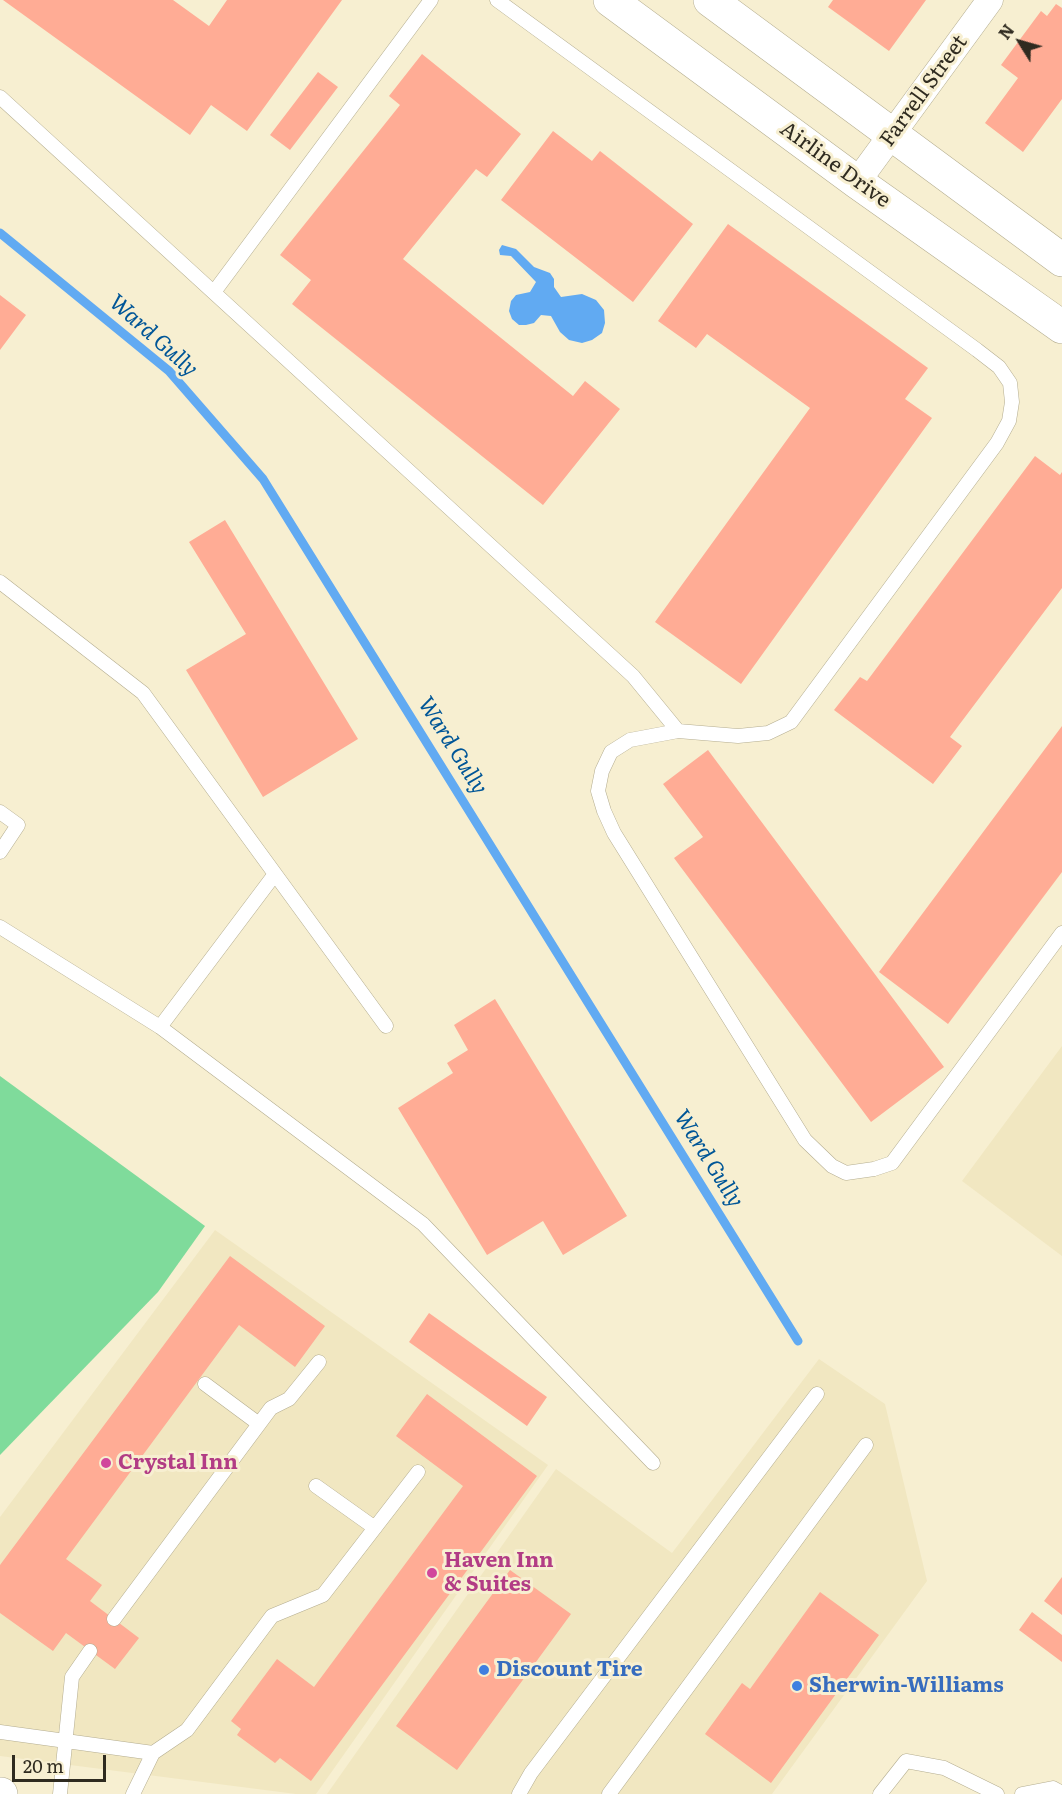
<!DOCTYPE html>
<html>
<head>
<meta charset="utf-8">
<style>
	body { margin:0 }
	#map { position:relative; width:1062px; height:1794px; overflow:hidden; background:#f7efd1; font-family:Literata,serif }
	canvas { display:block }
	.north { position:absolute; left:990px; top:12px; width:60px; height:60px; -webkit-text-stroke:4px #f7efd1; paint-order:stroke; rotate:307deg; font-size:16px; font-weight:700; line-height:24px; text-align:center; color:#2f2b20 }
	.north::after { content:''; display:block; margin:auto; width:21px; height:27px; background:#2f2b20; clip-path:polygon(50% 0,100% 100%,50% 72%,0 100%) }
	.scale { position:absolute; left:12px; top:1755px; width:94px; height:27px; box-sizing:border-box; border:3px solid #2f2b20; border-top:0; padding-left:8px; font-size:18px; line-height:21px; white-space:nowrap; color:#2f2b20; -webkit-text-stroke:4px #f7efd1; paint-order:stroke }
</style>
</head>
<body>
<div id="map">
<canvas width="1062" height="1794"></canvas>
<div class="north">N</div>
<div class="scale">20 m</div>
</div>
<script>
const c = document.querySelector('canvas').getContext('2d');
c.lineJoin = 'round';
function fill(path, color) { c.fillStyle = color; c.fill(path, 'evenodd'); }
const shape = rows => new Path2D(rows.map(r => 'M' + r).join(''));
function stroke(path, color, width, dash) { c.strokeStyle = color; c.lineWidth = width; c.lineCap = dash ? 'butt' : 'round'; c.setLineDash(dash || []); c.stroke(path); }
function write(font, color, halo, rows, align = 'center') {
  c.font = font + ' Literata,serif'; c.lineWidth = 6; c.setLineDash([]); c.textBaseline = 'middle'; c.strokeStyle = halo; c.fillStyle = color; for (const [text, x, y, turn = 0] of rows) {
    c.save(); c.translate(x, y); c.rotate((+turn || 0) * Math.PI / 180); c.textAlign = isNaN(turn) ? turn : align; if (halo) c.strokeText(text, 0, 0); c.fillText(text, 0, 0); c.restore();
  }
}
const built = shape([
	[1062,1046,1062,1256,962,1181],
	[215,1230,548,1465,316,1794,296,1794,0,1756,0,1517],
	[819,1359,885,1404,927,1581,772,1794,327,1794,556,1469,672,1553]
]);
const green = shape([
	[0,1076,205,1226,158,1292,0,1455]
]);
const water = shape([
	[502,245,516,249,534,267,550,273,554,279,554,287,561,297,582,294,596,300,604,310,605,323,602,333,592,340,582,343,569,340,560,332,551,316,541,315,534,323,526,325,519,325,512,319,509,311,511,301,516,295,530,292,536,282,511,256,500,255,499,250]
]);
const stream = shape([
	[0,233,169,371,263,479,798,1341]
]);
const building = shape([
	[3,0,173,0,209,26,227,0,342,0,247,131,211,105,190,135],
	[833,0,926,0,889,51,828,7],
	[1056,4,1062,8,1062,99,1023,152,985,123,1018,78,1001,65,1041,11,1047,16],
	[422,54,521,134,487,177,476,169,403,259,573,396,585,381,620,409,543,505,292,304,311,280,280,255,400,105,389,96],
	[318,72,338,87,290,150,270,135],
	[553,131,592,161,600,151,693,224,633,302,501,200],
	[728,224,928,368,905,399,932,418,741,684,655,622,810,408,707,334,696,348,658,321],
	[0,295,26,315,0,350],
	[1035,456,1060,475,1062,472,1062,588,950,737,962,746,933,784,834,710,860,677,867,681],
	[225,520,358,739,263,797,186,670,246,634,189,542],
	[1062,726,1062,872,948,1024,879,972],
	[708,750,944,1067,871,1122,674,858,703,837,663,784],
	[495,999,627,1216,563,1255,543,1221,487,1255,398,1108,453,1073,447,1063,468,1050,454,1025],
	[230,1256,325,1326,295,1367,239,1325,66,1559,102,1585,90,1601,139,1638,115,1669,66,1633,53,1651,0,1613,0,1565],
	[429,1313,547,1397,527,1426,409,1342],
	[427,1394,537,1476,311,1781,280,1758,275,1763,237,1735,241,1729,231,1721,277,1659,314,1687,463,1486,396,1436],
	[510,1570,571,1614,457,1770,396,1726],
	[1062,1577,1062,1615,1044,1601],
	[820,1592,879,1635,771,1783,705,1734,742,1683,750,1689],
	[1032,1612,1062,1635,1062,1662,1019,1630]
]);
const lane = shape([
	[0,97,633,676,678,731,738,736,768,733,791,722,997,443,1009,421,1012,402,1010,383,999,367,977,350,497,0],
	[214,292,431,0],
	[0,582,143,693,386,1026],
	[678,731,630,740,611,752,602,771,598,791,604,811,614,833,805,1140,832,1166,846,1173,874,1169,892,1163,1062,933],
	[0,812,18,825,0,852],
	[0,927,160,1027,423,1224,653,1463],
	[160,1027,275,874],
	[205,1384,259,1424],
	[316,1486,375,1528],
	[114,1619,271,1408,289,1399,319,1362],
	[0,1732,153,1753],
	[60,1794,72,1677,90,1651],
	[133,1794,153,1753,187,1730,272,1616,323,1595,418,1472],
	[519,1794,531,1773,817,1394],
	[609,1794,866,1445],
	[880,1794,906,1761,944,1768,997,1794],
	[1022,1794,1053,1788,1062,1793]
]);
const street = shape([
	[857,182,990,0]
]);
const secondary = shape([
	[610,0,857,182,1062,327],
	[710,0,1062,260],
	[0,1794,1,1794]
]);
const markers = [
	[106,1463,6,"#d1479c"],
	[432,1573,6,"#d1479c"],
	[484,1670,6,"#3f7fe0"],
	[797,1686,6,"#3f7fe0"]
];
const streetNames = [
	["Farrell Street",924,91,-54],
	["Airline Drive",835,165,36]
];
const hotelNames = [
	["Crystal Inn",118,1463],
	["Haven Inn",444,1561],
	["& Suites",444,1585]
];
const shopNames = [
	["Discount Tire",496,1670],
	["Sherwin-Williams",809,1686]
];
const waterNames = [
	["Ward Gully",153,336,42],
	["Ward Gully",452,746,58],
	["Ward Gully",708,1159,58]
];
fill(built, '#f1e7c1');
fill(green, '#7fdb9b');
fill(water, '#61aaf2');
stroke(stream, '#61aaf2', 9);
fill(building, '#ffac95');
stroke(lane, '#b4ad90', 15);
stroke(street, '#b4ad90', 27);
stroke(secondary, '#b4ad90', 34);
stroke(lane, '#fff', 14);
stroke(street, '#fff', 26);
stroke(secondary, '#fff', 33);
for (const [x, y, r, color] of markers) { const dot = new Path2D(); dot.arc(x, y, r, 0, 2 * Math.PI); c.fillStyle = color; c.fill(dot); stroke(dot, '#f7efd1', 2); }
write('21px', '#2f2b20', '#f7efd1', streetNames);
write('bold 21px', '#b23c85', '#f7efd1', hotelNames, 'left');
write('bold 21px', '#366cbe', '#f7efd1', shopNames, 'left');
write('italic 22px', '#005697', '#f7efd1', waterNames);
</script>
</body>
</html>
